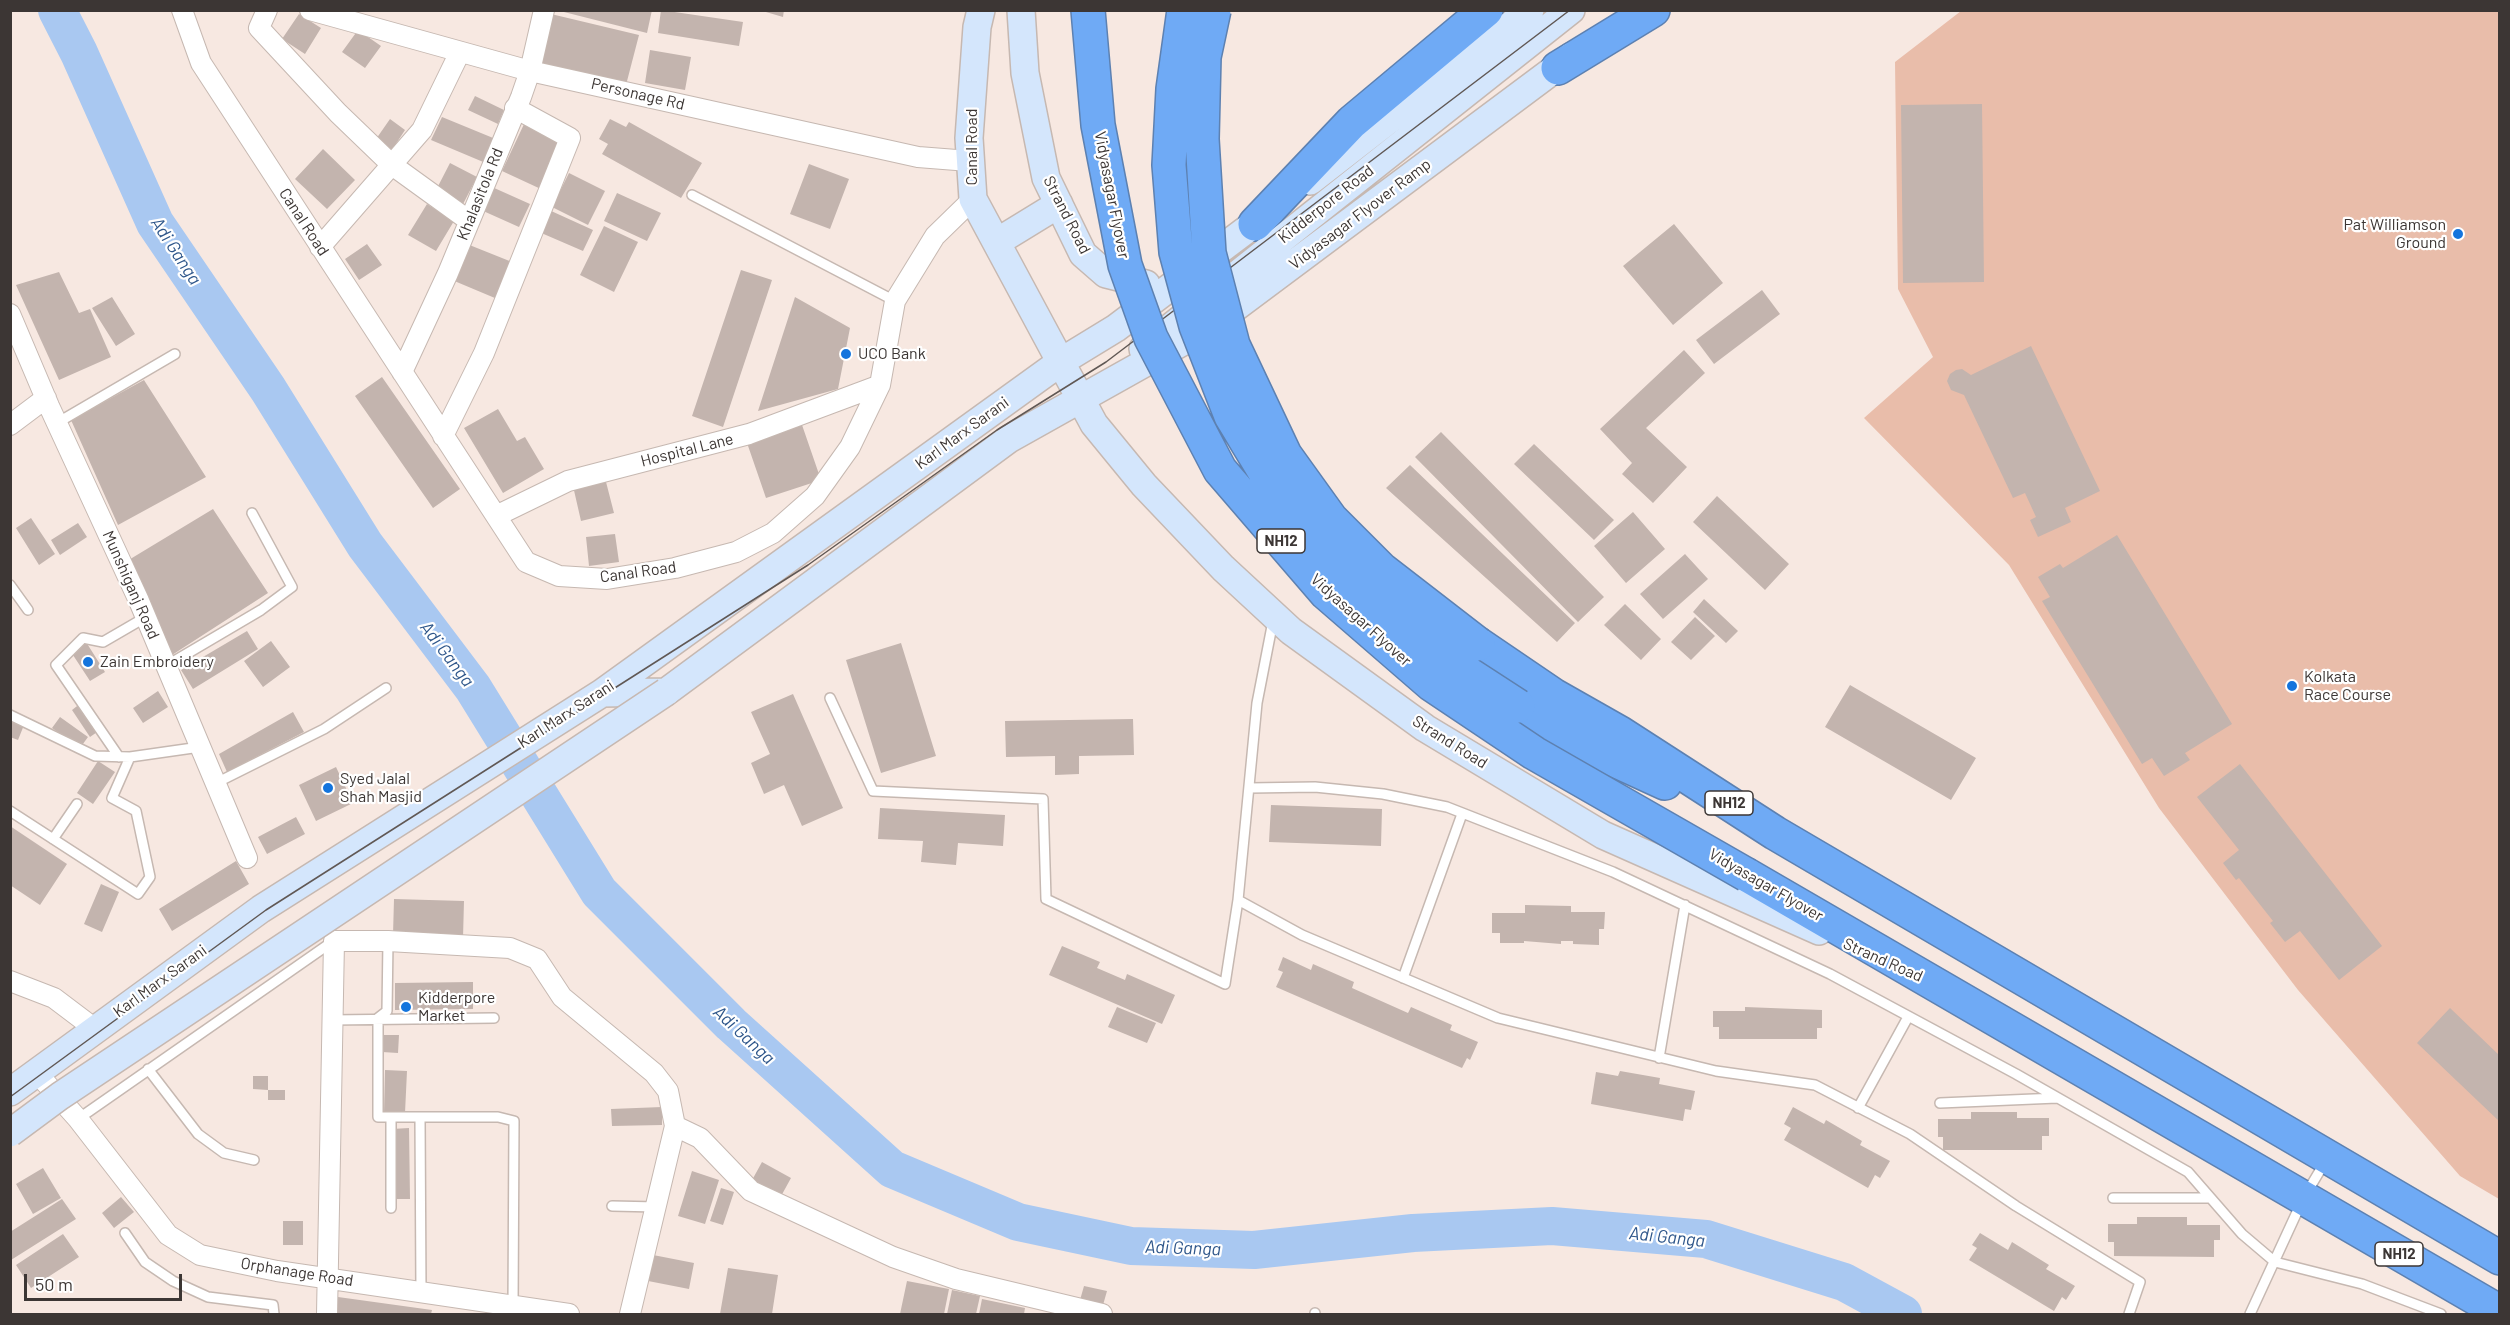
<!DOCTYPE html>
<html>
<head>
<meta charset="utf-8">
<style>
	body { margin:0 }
	#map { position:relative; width:2510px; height:1325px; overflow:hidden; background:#f7e8e1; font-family:Barlow,sans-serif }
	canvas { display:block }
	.frame { position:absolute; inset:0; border:12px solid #3c3634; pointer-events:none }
	.scale { position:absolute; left:24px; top:1274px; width:158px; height:27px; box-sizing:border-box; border:3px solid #3c3634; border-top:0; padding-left:8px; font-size:18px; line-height:21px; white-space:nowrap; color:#3c3634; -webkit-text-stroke:4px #fff; paint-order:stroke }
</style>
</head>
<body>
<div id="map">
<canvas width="2510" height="1325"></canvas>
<div class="frame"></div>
<div class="scale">50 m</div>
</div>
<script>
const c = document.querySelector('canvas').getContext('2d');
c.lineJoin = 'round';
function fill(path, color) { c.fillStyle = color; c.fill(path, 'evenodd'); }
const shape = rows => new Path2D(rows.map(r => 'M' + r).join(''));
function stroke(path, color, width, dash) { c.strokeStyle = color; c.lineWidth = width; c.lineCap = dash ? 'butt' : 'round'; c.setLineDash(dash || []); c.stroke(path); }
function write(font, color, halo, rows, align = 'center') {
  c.font = font + ' Barlow,sans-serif'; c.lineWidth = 4.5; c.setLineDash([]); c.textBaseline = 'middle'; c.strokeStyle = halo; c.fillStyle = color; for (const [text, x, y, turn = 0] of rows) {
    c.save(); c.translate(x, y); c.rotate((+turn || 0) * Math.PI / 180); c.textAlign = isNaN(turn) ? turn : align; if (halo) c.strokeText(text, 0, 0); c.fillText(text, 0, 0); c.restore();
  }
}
const green = shape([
	[1961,11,2499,11,2499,1199,2460,1176,2298,990,2159,808,2009,565,1864,418,1933,357,1898,289,1895,62]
]);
const river = shape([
	[57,10,79,53,155,223,268,389,365,545,473,688,599,892,731,1024,892,1169,1018,1222,1131,1246,1254,1250,1413,1233,1552,1226,1706,1239,1844,1282,1903,1314]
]);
const building = shape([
	[556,10,652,10,647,33],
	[661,10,743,22,739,46,658,33],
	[759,10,784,10,783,17],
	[299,14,321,28,305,54,282,39],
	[551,14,639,35,626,85,539,63],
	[358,30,381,46,365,68,342,52],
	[650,50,691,57,685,90,645,83],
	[475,96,504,110,498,124,468,110],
	[1982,104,1984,282,1903,283,1901,105],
	[442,117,498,140,488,164,431,140],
	[390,119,405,130,390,153,374,142],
	[610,119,626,127,629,122,702,163,681,198,602,154,608,144,599,139],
	[525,122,566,140,543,190,502,171],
	[323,149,355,180,327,209,295,179],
	[450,163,477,177,461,208,434,194],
	[809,164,849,179,830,229,790,214],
	[569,173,605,191,588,225,552,207],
	[492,187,530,204,519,227,481,210],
	[617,193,661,213,647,241,604,221],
	[427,204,454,221,436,251,408,235],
	[549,210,593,230,583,251,539,232],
	[1674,224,1723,283,1673,325,1623,266],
	[604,226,638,242,614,292,580,275],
	[367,244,382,265,359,280,345,259],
	[467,244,517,264,502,301,452,280],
	[741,270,772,280,723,427,692,416],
	[59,272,79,313,90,309,111,357,59,380,16,285],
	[1762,290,1780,314,1714,364,1696,340],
	[112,297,135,334,116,346,92,308],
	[795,297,850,328,838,389,758,411],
	[2031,346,2100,491,2065,508,2071,522,2038,537,2030,520,2036,517,2025,493,2013,498,1964,395,1951,390,1947,381,1950,374,1956,370,1962,369,1971,375],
	[1684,350,1705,373,1646,428,1687,467,1653,503,1622,474,1632,463,1600,429],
	[382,377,460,489,433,508,355,396],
	[144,380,206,477,118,525,71,420],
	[498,409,517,441,525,437,544,469,503,493,464,428],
	[801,422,821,480,766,498,746,440],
	[1441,432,1604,597,1578,622,1415,457],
	[1534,444,1614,520,1594,540,1514,464],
	[1410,465,1575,623,1557,642,1386,488],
	[605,478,614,513,581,521,573,486],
	[1717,496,1789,564,1765,590,1693,522],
	[213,509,268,593,172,655,127,561],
	[1633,512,1665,549,1626,583,1594,546],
	[31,518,55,554,39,565,16,528],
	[78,523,87,537,60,555,51,540],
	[615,534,619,562,589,566,586,537],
	[2117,535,2232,724,2185,753,2190,760,2164,776,2152,758,2142,764,2042,601,2050,597,2038,577,2060,564,2063,568],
	[1685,554,1708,579,1663,619,1640,594],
	[1704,599,1738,631,1726,643,1693,612],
	[1625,604,1661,639,1641,660,1604,625],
	[1695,617,1715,636,1691,660,1671,642],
	[247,631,258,649,193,689,181,670],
	[271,641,290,667,263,687,244,661],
	[86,642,105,672,90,681,71,652],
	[901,643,936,756,881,773,846,660],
	[1850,685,1976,758,1951,800,1825,727],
	[158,691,168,707,143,723,133,708],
	[793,694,843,808,802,826,784,785,764,794,751,763,770,754,751,712],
	[81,703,100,730,90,737,72,710],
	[293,712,304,732,227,772,219,754],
	[60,717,88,737,80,748,52,728],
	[10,719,24,725,18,740,10,737],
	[1133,719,1134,755,1079,756,1079,774,1055,775,1055,756,1006,757,1005,721],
	[98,761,115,772,93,804,77,793],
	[2240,764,2382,946,2339,980,2300,931,2285,942,2270,923,2273,921,2239,878,2236,880,2223,863,2239,850,2197,797],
	[336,767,353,803,316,821,299,785],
	[1271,805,1382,809,1381,846,1269,842],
	[880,808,1005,815,1003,846,958,843,956,865,921,862,923,841,878,839],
	[296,817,305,834,267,854,258,837],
	[10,826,67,864,40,905,10,885],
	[236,861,249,884,172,931,159,909],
	[101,884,119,892,102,932,84,924],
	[394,899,464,901,463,938,393,935],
	[1525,905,1571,906,1571,912,1605,912,1604,929,1599,929,1599,945,1573,944,1573,941,1561,941,1561,944,1524,941,1524,943,1500,943,1500,933,1492,933,1492,913,1525,913],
	[1062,946,1100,962,1097,968,1125,980,1127,974,1175,995,1162,1024,1049,975],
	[1283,957,1311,970,1313,964,1354,982,1352,988,1408,1013,1411,1007,1452,1025,1450,1030,1478,1042,1470,1060,1467,1058,1462,1068,1276,987,1283,972,1278,970],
	[473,982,473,1009,395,1010,395,983],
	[1117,1007,1156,1023,1147,1043,1108,1027],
	[1745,1007,1822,1010,1822,1028,1817,1028,1817,1039,1719,1039,1719,1027,1713,1027,1713,1011,1745,1011],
	[2450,1008,2500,1056,2500,1122,2417,1043],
	[383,1035,399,1035,398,1053,382,1052],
	[385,1070,407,1071,405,1113,384,1113],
	[1620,1071,1660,1078,1659,1084,1695,1091,1691,1110,1685,1109,1683,1121,1591,1104,1596,1072,1618,1076],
	[253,1076,268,1076,268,1090,253,1089],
	[268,1090,285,1090,285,1100,268,1100],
	[662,1107,662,1125,612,1126,611,1109],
	[1793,1107,1824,1124,1826,1120,1862,1141,1860,1145,1890,1161,1880,1178,1875,1175,1868,1188,1784,1140,1791,1128,1784,1124],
	[1971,1112,2017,1112,2017,1118,2049,1118,2049,1136,2042,1136,2042,1150,1943,1150,1943,1137,1938,1137,1938,1119,1971,1119],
	[409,1128,410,1199,394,1199,392,1129],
	[762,1162,791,1178,780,1198,751,1182],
	[43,1168,61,1198,33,1214,16,1184],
	[692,1171,719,1180,705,1224,678,1216],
	[721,1188,734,1192,723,1225,710,1221],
	[121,1197,134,1212,114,1228,102,1213],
	[62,1199,76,1219,11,1260,10,1232],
	[2137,1217,2187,1217,2187,1225,2220,1225,2220,1240,2214,1240,2214,1257,2114,1256,2114,1242,2108,1242,2108,1224,2137,1224],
	[283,1221,303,1221,303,1245,283,1245],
	[1980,1233,2008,1250,2012,1242,2049,1265,2046,1269,2075,1286,2066,1300,2062,1297,2054,1311,1969,1260,1977,1248,1972,1245],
	[63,1234,79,1257,31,1288,16,1265],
	[648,1254,694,1263,689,1289,643,1280],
	[728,1268,778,1275,772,1314,720,1314],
	[907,1281,949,1289,944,1314,900,1314],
	[1084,1286,1107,1291,1103,1305,1080,1300],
	[952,1290,980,1296,976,1314,947,1314],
	[338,1297,432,1310,431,1314,335,1314],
	[982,1299,1025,1308,1024,1314,979,1314]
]);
const lane = shape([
	[692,195,895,301],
	[57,423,175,354],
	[10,585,28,610],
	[166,666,261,610,292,587,252,513],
	[830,698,873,791,1043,799,1046,899,1225,984,1238,900,1257,703,1273,621],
	[10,715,95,756,130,757,200,747],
	[119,757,56,665,83,638,103,642,146,617],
	[216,783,324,729,386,688],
	[1250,788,1315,787,1383,794,1447,807,1613,872,1830,974,2016,1074,2188,1172,2242,1234,2275,1262,2362,1284,2441,1314],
	[10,811,138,894,150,877,136,811,112,798,130,757],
	[53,839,77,804],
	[1238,900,1302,935,1498,1018,1716,1071,1815,1085,1910,1134,2016,1206,2140,1282,2129,1314],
	[388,941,387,1011,378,1018,378,1117,498,1117,514,1121,513,1307],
	[1403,978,1462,814],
	[332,1020,494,1018],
	[1659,1058,1685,905],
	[148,1069,198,1134,224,1153,254,1160],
	[1940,1103,2057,1098],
	[1858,1108,1908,1017],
	[420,1118,421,1292],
	[78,1119,332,942],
	[2113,1198,2210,1198],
	[612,1206,657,1207],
	[391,1208,391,1117],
	[125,1233,145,1262,173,1281,208,1297,273,1305,274,1314],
	[1315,1314,1315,1313],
	[2250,1314,2303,1199,2325,1162]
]);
const street = shape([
	[182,10,201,63,526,562,559,576,607,579,675,568,736,552,773,533,815,496,850,447,880,385,895,301,935,236,973,199],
	[267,10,259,28,338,113,392,165,468,220],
	[310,10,530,71,918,157,969,161],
	[320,247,422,130,460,52],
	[10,314,49,406,139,601,247,858],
	[402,372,448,273,521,97,530,71,544,10],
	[10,425,46,398],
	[443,436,484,353,570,138,515,108],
	[496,516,568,481,749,434,880,385],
	[10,981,54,998,95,1029],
	[36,1072,78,1119,168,1235,200,1255,277,1271,569,1314],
	[675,1126,700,1138,751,1191,893,1257,956,1279,1102,1314],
	[327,1314,334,941,388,941,510,948,537,959,562,997,654,1073,668,1091,675,1126,630,1314]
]);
const secondary = shape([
	[981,10,977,27,969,138,973,199,1094,424,1144,485,1223,568,1291,631,1425,728,1603,835,1819,931],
	[1021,10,1025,73,1046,178,1083,254,1106,274,1146,284],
	[1310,181,1530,10],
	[997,242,1059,204],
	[1143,349,1571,10],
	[602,693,666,692,1009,439,1209,327,1572,56],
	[10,1092,261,909,602,693,1062,361,1116,328,1270,212]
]);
const highway = shape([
	[1558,68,1653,10],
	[1255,224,1352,122,1486,10],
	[1478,644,1553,695,1620,733,1775,833,2500,1258],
	[1518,706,1608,757,1665,783],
	[1747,875,2500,1312]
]);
const tram = shape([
	[10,1097,266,910,808,565,997,430,1106,362,1570,10]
]);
const secondaryBridge = shape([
	[10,1133,60,1096,666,692]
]);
const highwayBridge = shape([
	[1088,10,1098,125,1125,265,1151,338,1220,470,1326,593,1431,684,1534,753,1747,875],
	[1184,10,1173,89,1169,165,1176,252,1196,326,1231,416,1266,474,1310,532,1358,585,1441,656,1518,706],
	[1214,10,1204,57,1202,139,1209,253,1233,345,1285,455,1331,519,1381,569,1478,644]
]);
const markers = [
	[2458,234,6,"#1374dd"],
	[846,354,6,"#1374dd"],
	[88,662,6,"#1374dd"],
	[2292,686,6,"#1374dd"],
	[328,788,6,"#1374dd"],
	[406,1007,6,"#1374dd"]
];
const shields = [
	[1281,541,48],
	[1729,803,48],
	[2399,1254,48]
];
const shieldNames = [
	["NH12",1281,541],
	["NH12",1729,803],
	["NH12",2399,1254]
];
const streetNames = [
	["Personage Rd",638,94,13],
	["Canal Road",972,147,-90],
	["Khalasitola Rd",480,194,-68],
	["Vidyasagar Flyover",1112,195,79],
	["Kidderpore Road",1326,204,-38],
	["Vidyasagar Flyover Ramp",1360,214,-37],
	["Strand Road",1067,215,63],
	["Canal Road",304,222,57],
	["Karl Marx Sarani",962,433,-36],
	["Hospital Lane",687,450,-14],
	["Canal Road",638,572,-8],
	["Munshiganj Road",131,585,66],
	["Vidyasagar Flyover",1361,620,42],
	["Karl Marx Sarani",566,714,-33],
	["Strand Road",1450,742,32],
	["Vidyasagar Flyover",1766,885,30],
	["Strand Road",1883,960,24],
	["Karl Marx Sarani",160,981,-36],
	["Orphanage Road",297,1272,9]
];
const poiNames = [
	["Pat Williamson",2446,225,"right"],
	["Ground",2446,243,"right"],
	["UCO Bank",858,354],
	["Zain Embroidery",100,662],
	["Kolkata",2304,677],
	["Race Course",2304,695],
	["Syed Jalal",340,779],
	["Shah Masjid",340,797],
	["Kidderpore",418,998],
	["Market",418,1016]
];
const waterNames = [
	["Adi Ganga",176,251,57],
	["Adi Ganga",447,654,53],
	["Adi Ganga",744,1035,43],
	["Adi Ganga",1667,1237,6],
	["Adi Ganga",1183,1248,2]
];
fill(green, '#e9bdaa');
stroke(river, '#a9c8f1', 38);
fill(building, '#c3b4ae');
stroke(lane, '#c6b8b1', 12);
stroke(street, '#c6b8b1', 22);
stroke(secondary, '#c6b8b1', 30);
stroke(highway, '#5d81b1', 36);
stroke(lane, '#fff', 9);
stroke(street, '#fff', 20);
stroke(secondary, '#d4e6fc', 27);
stroke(highway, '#6faaf5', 33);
stroke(tram, '#605855', 1.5);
stroke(secondaryBridge, '#c6b8b1', 30, []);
stroke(highwayBridge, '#5d81b1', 36, []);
stroke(secondaryBridge, '#d4e6fc', 27);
stroke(highwayBridge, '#6faaf5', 33);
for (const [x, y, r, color] of markers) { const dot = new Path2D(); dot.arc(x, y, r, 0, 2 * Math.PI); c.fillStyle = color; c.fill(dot); stroke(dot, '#fff', 2); }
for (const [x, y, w] of shields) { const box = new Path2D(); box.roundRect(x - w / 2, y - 12, w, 24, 4.5); c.fillStyle = '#fff'; c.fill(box); stroke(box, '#3c3634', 1.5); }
write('bold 15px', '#3c3634', null, shieldNames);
write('16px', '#3c3634', '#fff', streetNames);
write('16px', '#3c3634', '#fff', poiNames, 'left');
write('italic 18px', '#2e568a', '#fff', waterNames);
</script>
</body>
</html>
